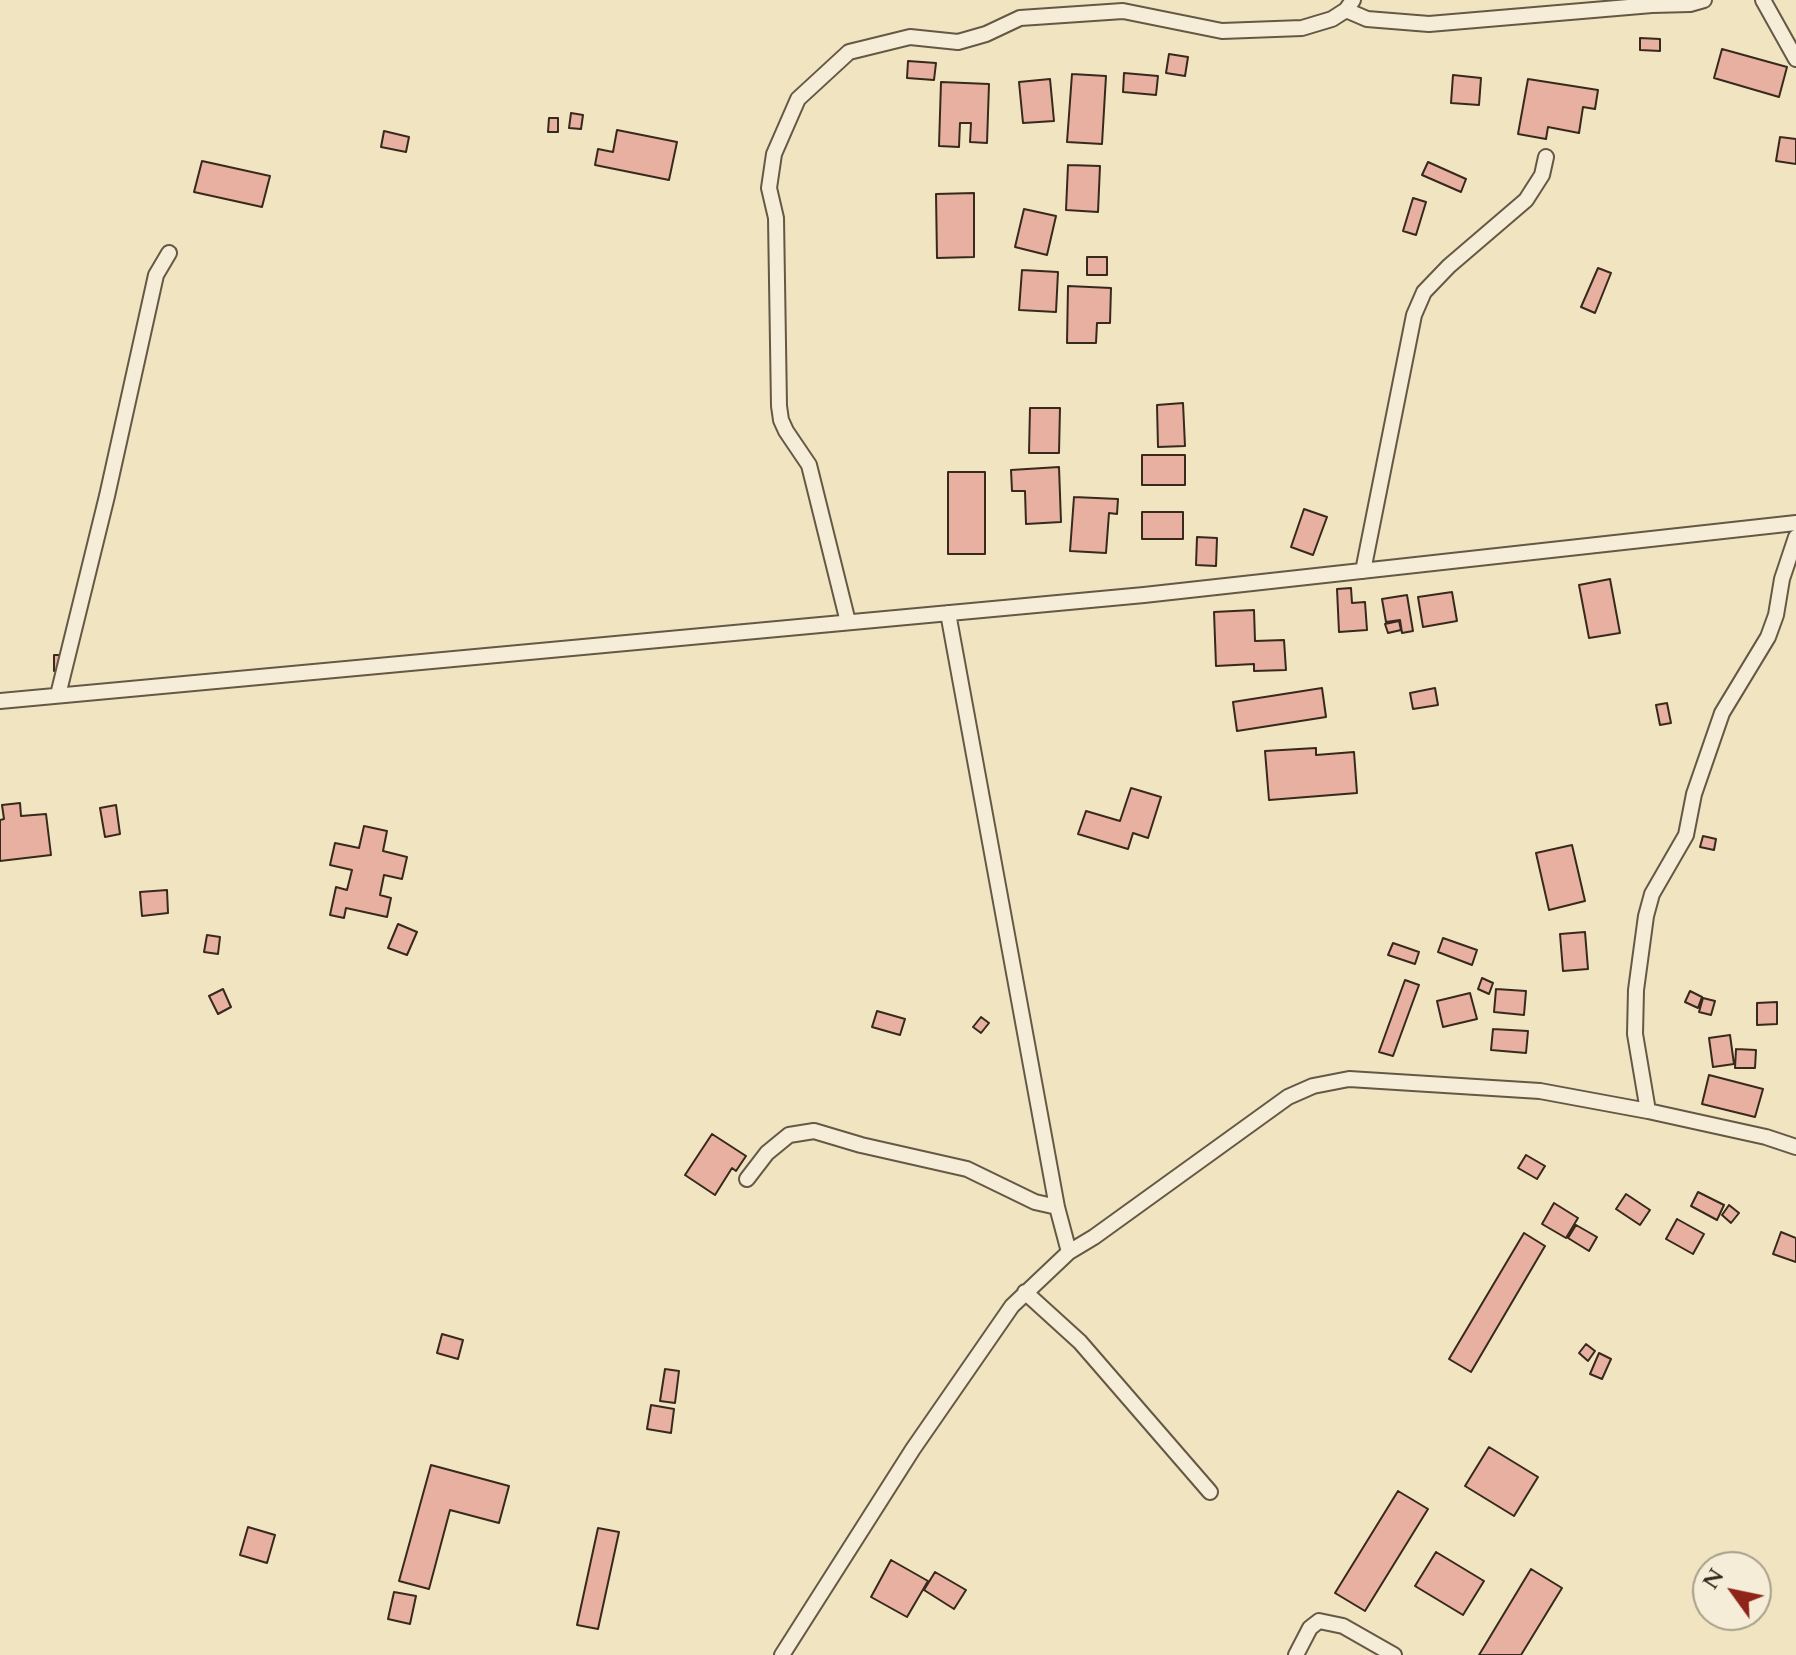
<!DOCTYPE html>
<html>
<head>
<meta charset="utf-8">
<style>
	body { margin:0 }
	#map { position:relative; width:1796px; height:1655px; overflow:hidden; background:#f0e4c1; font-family:Cardo,serif }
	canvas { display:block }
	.north { position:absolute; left:1692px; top:1551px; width:80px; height:80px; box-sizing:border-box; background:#f5edd7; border:2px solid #a99f8c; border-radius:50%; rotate:303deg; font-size:22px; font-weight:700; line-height:32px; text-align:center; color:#37291c }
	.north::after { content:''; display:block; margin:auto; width:28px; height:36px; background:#8f2418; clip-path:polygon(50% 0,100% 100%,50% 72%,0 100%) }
</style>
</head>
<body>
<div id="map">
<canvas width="1796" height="1655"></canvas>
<div class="north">N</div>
</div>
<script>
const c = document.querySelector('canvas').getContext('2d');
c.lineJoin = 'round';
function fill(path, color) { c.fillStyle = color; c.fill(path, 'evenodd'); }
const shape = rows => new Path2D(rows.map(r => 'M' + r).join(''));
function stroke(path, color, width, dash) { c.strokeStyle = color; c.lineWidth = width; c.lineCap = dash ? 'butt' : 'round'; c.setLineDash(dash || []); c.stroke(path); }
const building = shape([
	[1640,38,1660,39,1660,51,1640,50,1640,38],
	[1722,49,1787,67,1779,97,1714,78,1722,49],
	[1169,54,1188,57,1185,76,1166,73,1169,54],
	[908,61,936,63,934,80,907,78,908,61],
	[1124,73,1158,76,1156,95,1123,92,1124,73],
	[1072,74,1106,76,1102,144,1067,142,1072,74],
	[1453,75,1481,78,1479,105,1451,103,1453,75],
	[1050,79,1054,121,1023,123,1019,82,1050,79],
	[1528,79,1598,90,1595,109,1583,107,1579,133,1548,127,1546,139,1518,134,1528,79],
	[941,82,989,84,987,143,970,142,971,123,960,123,959,147,939,146,941,82],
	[571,113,583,115,581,129,569,128,571,113],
	[549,118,558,118,558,132,548,132,549,118],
	[617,130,677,142,669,180,595,165,598,149,613,152,617,130],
	[384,131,409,137,406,152,381,147,384,131],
	[1780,137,1796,139,1796,164,1776,161,1780,137],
	[202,161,270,176,262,207,194,192,202,161],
	[1428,162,1466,179,1461,192,1422,175,1428,162],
	[1068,165,1100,166,1098,212,1066,210,1068,165],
	[974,193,974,257,937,258,936,194,974,193],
	[1413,198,1426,202,1416,235,1403,231,1413,198],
	[1024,209,1056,216,1047,255,1015,247,1024,209],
	[1087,257,1107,257,1107,275,1087,275,1087,257],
	[1598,268,1611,273,1595,313,1581,307,1598,268],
	[1022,270,1058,272,1056,312,1019,310,1022,270],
	[1068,286,1111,288,1110,323,1097,323,1096,343,1067,343,1068,286],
	[1183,403,1185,446,1158,447,1157,405,1183,403],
	[1030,408,1060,408,1059,453,1029,453,1030,408],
	[1142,455,1185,455,1185,485,1142,485,1142,455],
	[1059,467,1061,522,1026,524,1025,491,1012,491,1011,470,1059,467],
	[948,472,985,472,985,554,948,554,948,472],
	[1074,497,1118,499,1117,514,1109,513,1106,553,1070,551,1074,497],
	[1304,509,1327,517,1313,555,1291,547,1304,509],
	[1142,512,1183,512,1183,539,1142,539,1142,512],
	[1197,537,1217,538,1216,566,1196,565,1197,537],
	[1610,579,1620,633,1589,638,1579,585,1610,579],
	[1351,588,1352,603,1365,602,1367,630,1339,632,1337,589,1351,588],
	[1452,592,1457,621,1423,627,1418,597,1452,592],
	[1407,595,1413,631,1402,633,1400,620,1386,622,1382,599,1407,595],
	[1254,610,1255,641,1284,640,1286,670,1254,671,1254,664,1216,666,1214,612,1254,610],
	[1399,621,1401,630,1388,633,1385,624,1399,621],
	[54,655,66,655,66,671,54,671,54,655],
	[1322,688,1326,717,1237,731,1233,702,1322,688],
	[1435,688,1438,705,1413,709,1410,693,1435,688],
	[1667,703,1671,723,1660,725,1656,705,1667,703],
	[1316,748,1316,755,1354,752,1357,793,1269,800,1265,751,1316,748],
	[1131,788,1161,797,1148,838,1133,833,1128,849,1078,834,1086,811,1120,821,1131,788],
	[20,803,21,816,46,814,51,855,0,861,0,820,4,819,2,805,20,803],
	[116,805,120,834,105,837,100,808,116,805],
	[364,826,387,831,383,851,407,857,402,879,384,875,380,895,391,898,387,917,346,908,344,918,330,915,336,887,347,890,352,870,330,865,335,843,359,848,364,826],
	[1703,836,1716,839,1714,850,1700,847,1703,836],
	[1572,845,1585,901,1549,910,1536,853,1572,845],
	[167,890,168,913,142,916,140,892,167,890],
	[398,924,417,932,407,955,388,948,398,924],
	[1585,932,1588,969,1563,971,1560,934,1585,932],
	[207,935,220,937,218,954,204,952,207,935],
	[1443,938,1477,950,1472,965,1438,952,1443,938],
	[1393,943,1419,952,1415,964,1388,955,1393,943],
	[1482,978,1493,983,1489,994,1478,989,1482,978],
	[1405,980,1419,985,1393,1056,1379,1052,1405,980],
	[223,989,231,1007,218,1014,209,996,223,989],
	[1496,989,1526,991,1524,1015,1494,1012,1496,989],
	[1690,991,1702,997,1698,1008,1685,1002,1690,991],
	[1470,993,1477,1019,1443,1027,1437,1001,1470,993],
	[1703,998,1715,1001,1711,1015,1699,1012,1703,998],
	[1777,1002,1777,1024,1757,1025,1757,1003,1777,1002],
	[877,1011,905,1019,900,1035,872,1027,877,1011],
	[981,1017,989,1023,981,1033,973,1027,981,1017],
	[1493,1029,1528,1031,1526,1053,1491,1050,1493,1029],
	[1730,1035,1734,1064,1713,1067,1709,1038,1730,1035],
	[1736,1049,1756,1050,1755,1068,1735,1068,1736,1049],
	[1709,1075,1763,1089,1755,1117,1702,1104,1709,1075],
	[712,1134,746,1156,736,1171,732,1168,715,1195,685,1175,712,1134],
	[1526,1155,1545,1166,1537,1179,1518,1168,1526,1155],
	[1698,1192,1724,1205,1717,1220,1691,1206,1698,1192],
	[1626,1194,1650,1210,1640,1225,1616,1209,1626,1194],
	[1554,1203,1578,1218,1566,1238,1542,1224,1554,1203],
	[1729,1205,1739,1213,1731,1223,1722,1215,1729,1205],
	[1677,1219,1704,1234,1693,1254,1666,1239,1677,1219],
	[1576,1225,1597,1237,1589,1251,1568,1238,1576,1225],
	[1781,1232,1796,1238,1796,1262,1773,1254,1781,1232],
	[1524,1233,1545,1246,1471,1372,1449,1359,1524,1233],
	[442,1334,463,1340,458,1359,437,1353,442,1334],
	[1586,1344,1595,1351,1588,1361,1579,1353,1586,1344],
	[1599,1353,1611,1359,1602,1379,1590,1374,1599,1353],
	[665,1369,679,1371,675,1403,660,1401,665,1369],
	[651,1405,674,1409,671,1433,647,1429,651,1405],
	[1489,1447,1538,1477,1514,1516,1465,1486,1489,1447],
	[431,1465,509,1486,499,1523,450,1510,429,1589,399,1581,431,1465],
	[1398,1491,1428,1509,1365,1611,1335,1593,1398,1491],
	[248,1527,275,1535,267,1563,240,1555,248,1527],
	[598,1528,619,1532,598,1629,577,1625,598,1528],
	[1436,1552,1484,1581,1463,1615,1415,1586,1436,1552],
	[891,1560,928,1581,907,1617,871,1597,891,1560],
	[1531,1569,1562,1588,1521,1655,1479,1655,1531,1569],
	[935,1572,966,1590,954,1609,924,1590,935,1572],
	[394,1592,416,1596,410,1624,388,1619,394,1592]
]);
const minor = shape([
	[1763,0,1796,59],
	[1346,10,1367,19,1429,24,1652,5,1690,4,1704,0],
	[1363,571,1414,315,1424,292,1449,266,1526,200,1542,175,1546,157],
	[948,613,1057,1207,1069,1252],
	[848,622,809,465,786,431,781,420,779,406,776,218,769,188,774,154,798,99,849,52,910,37,958,42,986,34,1020,18,1123,11,1222,31,1302,28,1332,19,1346,10,1353,0],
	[58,695,107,496,156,275,169,253],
	[0,701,1144,595,1796,523],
	[1648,1111,1635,1034,1636,990,1646,916,1652,894,1686,835,1694,794,1722,713,1768,637,1776,615,1782,579,1796,537],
	[747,1179,767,1153,789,1135,814,1131,861,1145,967,1169,1035,1202,1057,1207],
	[1025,1292,1080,1342,1210,1492],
	[782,1655,913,1449,1012,1306,1069,1252,1094,1237,1288,1097,1313,1086,1349,1079,1540,1091,1648,1111,1766,1137,1796,1147],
	[1296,1655,1310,1628,1319,1621,1343,1626,1394,1655]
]);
fill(building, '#e8b0a0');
stroke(building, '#37291c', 2);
stroke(minor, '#655845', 18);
stroke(minor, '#f5edd7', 14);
</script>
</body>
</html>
